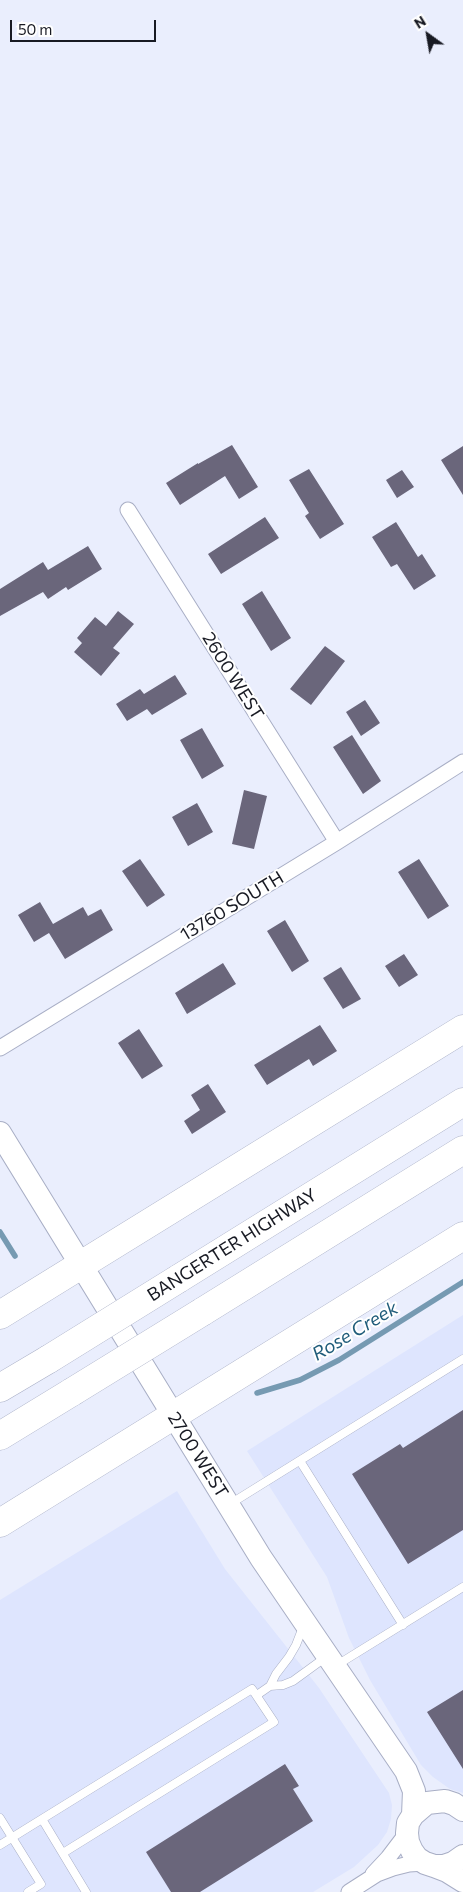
<!DOCTYPE html>
<html>
<head>
<meta charset="utf-8">
<style>
	body { margin:0 }
	#map { position:relative; width:463px; height:1892px; overflow:hidden; background:#eaeefd; font-family:Commissioner,sans-serif }
	canvas { display:block }
	.north { position:absolute; left:403px; top:10px; width:50px; height:50px; -webkit-text-stroke:4px #fff; paint-order:stroke; rotate:328deg; font-size:14px; font-weight:700; line-height:20px; text-align:center; color:#181a23 }
	.north::after { content:''; display:block; margin:auto; width:18px; height:22px; background:#181a23; clip-path:polygon(50% 0,100% 100%,50% 72%,0 100%) }
	.scale { position:absolute; left:10px; top:20px; width:146px; height:22px; box-sizing:border-box; border:2px solid #181a23; border-top:0; padding-left:6px; font-size:15px; line-height:18px; white-space:nowrap; color:#181a23; -webkit-text-stroke:4px #fff; paint-order:stroke }
</style>
</head>
<body>
<div id="map">
<canvas width="463" height="1892"></canvas>
<div class="north">N</div>
<div class="scale">50 m</div>
</div>
<script>
const c = document.querySelector('canvas').getContext('2d');
c.lineJoin = 'round';
function fill(path, color) { c.fillStyle = color; c.fill(path, 'evenodd'); }
const shape = rows => new Path2D(rows.map(r => 'M' + r).join(''));
function stroke(path, color, width, dash) { c.strokeStyle = color; c.lineWidth = width; c.lineCap = dash ? 'butt' : 'round'; c.setLineDash(dash || []); c.stroke(path); }
function write(font, color, halo, rows, align = 'center') {
  c.font = font + ' Commissioner,sans-serif'; c.lineWidth = 4; c.setLineDash([]); c.textBaseline = 'middle'; c.strokeStyle = halo; c.fillStyle = color; for (const [text, x, y, turn = 0] of rows) {
    c.save(); c.translate(x, y); c.rotate((+turn || 0) * Math.PI / 180); c.textAlign = isNaN(turn) ? turn : align; if (halo) c.strokeText(text, 0, 0); c.fillText(text, 0, 0); c.restore();
  }
}
const built = shape([
	[463,1315,463,1793,450,1789,433,1777,421,1765,370,1680,349,1638,327,1577,247,1451],
	[177,1491,225,1569,319,1688,389,1793,392,1805,391,1819,387,1832,378,1845,354,1867,313,1892,0,1892,0,1600]
]);
const stream = shape([
	[0,1232,15,1256],
	[257,1393,300,1380,339,1360,463,1282]
]);
const building = shape([
	[232,445,258,487,239,499,225,476,180,505,166,483,198,463,198,464],
	[463,446,463,495,441,460],
	[309,469,344,524,320,539,305,516,309,513,289,480],
	[402,470,414,487,397,498,386,480],
	[265,517,279,538,221,574,208,554],
	[396,522,418,557,422,554,436,576,414,590,397,564,391,567,372,537],
	[88,546,102,569,68,590,66,587,48,599,43,592,0,616,0,589,43,562,48,570],
	[262,591,291,638,271,651,242,604],
	[118,611,134,624,113,648,120,653,101,676,74,652,82,643,77,638,95,617,106,626],
	[325,646,345,661,311,705,290,689],
	[175,675,187,694,152,715,147,709,127,721,116,704,140,689,144,694],
	[365,700,380,723,361,736,346,712],
	[202,728,224,766,202,779,180,740],
	[352,735,381,781,363,794,333,747],
	[244,790,267,796,254,849,232,844],
	[197,803,213,832,188,846,172,817],
	[140,859,165,895,147,907,122,871],
	[419,859,449,906,428,919,398,872],
	[40,902,53,924,83,907,88,916,101,909,113,930,65,959,49,933,34,942,18,915],
	[285,920,309,961,292,972,267,931],
	[404,954,418,975,399,987,385,966],
	[223,963,236,984,187,1014,175,993],
	[341,967,361,999,343,1009,323,978],
	[320,1025,337,1051,313,1066,309,1059,267,1085,254,1065],
	[139,1029,163,1066,142,1079,118,1043],
	[208,1084,226,1112,192,1134,184,1121,200,1110,191,1095],
	[463,1410,463,1530,408,1564,352,1474,400,1444,403,1448],
	[463,1690,463,1769,427,1712],
	[285,1764,299,1786,293,1789,313,1821,200,1892,171,1892,146,1852]
]);
const lane = shape([
	[300,1461,403,1625],
	[230,1504,463,1359],
	[337,1665,463,1587],
	[270,1686,276,1674,289,1657,296,1645,303,1627],
	[257,1695,270,1686,283,1685,293,1681,326,1657],
	[0,1818,41,1884,28,1892],
	[42,1819,252,1689,274,1722,63,1853],
	[0,1845,42,1819,86,1892]
]);
const street = shape([
	[128,510,337,842],
	[0,1048,337,842,463,762],
	[373,1874,388,1858,407,1833],
	[349,1892,377,1874,393,1868,409,1864,425,1863]
]);
const secondary = shape([
	[0,1133,261,1558,406,1771,414,1791,413,1815],
	[463,1810,454,1804,445,1801,427,1803,413,1815,408,1823,407,1833,408,1842,412,1851,417,1858,425,1863,434,1866,444,1866,453,1863,463,1856],
	[434,1866,447,1871,463,1881]
]);
const highway = shape([
	[178,1279,463,1102],
	[202,1312,463,1150],
	[0,1315,463,1029],
	[0,1388,49,1359],
	[0,1436,72,1392],
	[0,1523,463,1236]
]);
const highwayBridge = shape([
	[49,1359,178,1279],
	[72,1392,202,1312]
]);
const streetNames = [
	["2600 WEST",233,676,58],
	["13760 SOUTH",232,906,-31],
	["BANGERTER HIGHWAY",232,1245,-32],
	["2700 WEST",198,1455,58]
];
const waterNames = [
	["Rose Creek",355,1331,-31]
];
fill(built, '#dee5fe');
stroke(stream, '#769ab2', 5.5);
fill(building, '#6a667b');
stroke(lane, '#a8aec5', 9);
stroke(street, '#a8aec5', 17);
stroke(secondary, '#a8aec5', 24);
stroke(highway, '#a8aec5', 29);
stroke(lane, '#fff', 8);
stroke(street, '#fff', 15);
stroke(secondary, '#fff', 22);
stroke(highway, '#fff', 28);
stroke(highwayBridge, '#a8aec5', 29, []);
stroke(highwayBridge, '#fff', 28);
write('18px', '#181a23', '#fff', streetNames);
write('italic 19px', '#1f5c7a', '#fff', waterNames);
</script>
</body>
</html>
